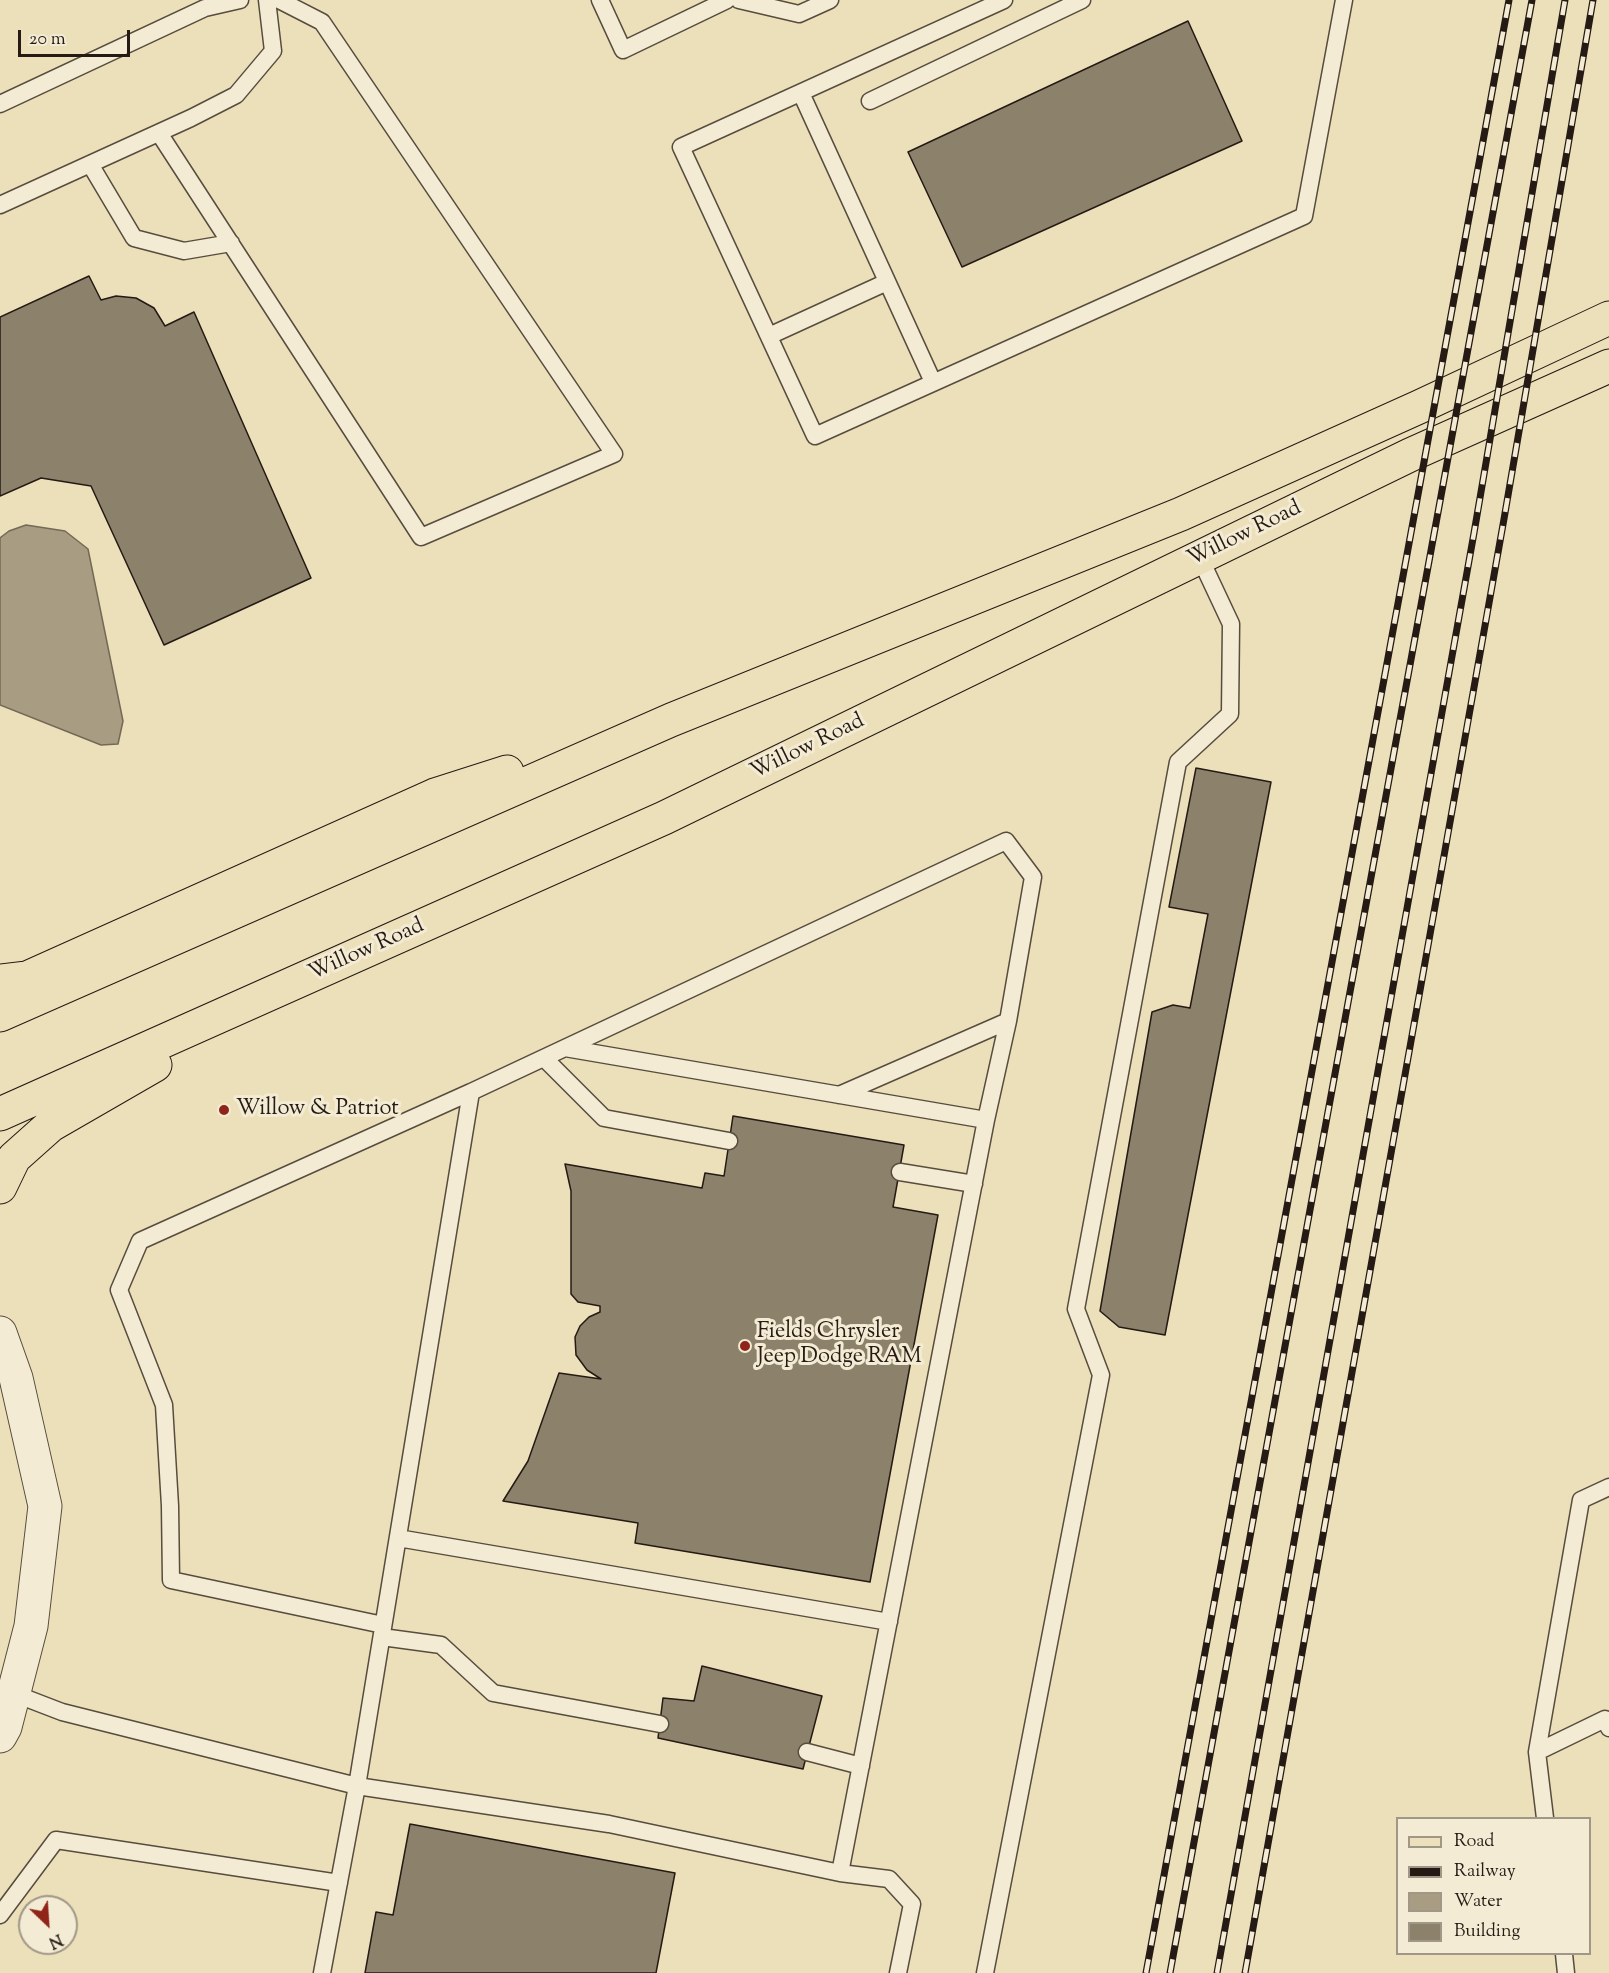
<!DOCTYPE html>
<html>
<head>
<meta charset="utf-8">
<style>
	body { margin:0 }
	#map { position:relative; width:1609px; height:1973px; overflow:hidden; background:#ece0bb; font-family:"Sorts Mill Goudy",serif }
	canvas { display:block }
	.legend { position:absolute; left:1396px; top:1817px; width:195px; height:138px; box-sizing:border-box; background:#f3ebd3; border:2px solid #a19787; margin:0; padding:8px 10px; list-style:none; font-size:18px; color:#251a14 }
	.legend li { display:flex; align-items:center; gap:12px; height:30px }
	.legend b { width:30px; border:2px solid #a19787 }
	.north { position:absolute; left:18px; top:1895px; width:60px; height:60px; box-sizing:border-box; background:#f3ebd3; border:2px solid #a19787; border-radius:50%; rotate:155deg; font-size:16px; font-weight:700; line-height:24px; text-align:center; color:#251a14 }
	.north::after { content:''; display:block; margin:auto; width:21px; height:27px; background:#8f2418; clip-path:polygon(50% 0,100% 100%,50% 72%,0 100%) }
	.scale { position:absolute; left:18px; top:30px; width:112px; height:27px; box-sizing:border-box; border:3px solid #251a14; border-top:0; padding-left:8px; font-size:18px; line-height:21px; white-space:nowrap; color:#251a14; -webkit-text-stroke:4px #f3ebd3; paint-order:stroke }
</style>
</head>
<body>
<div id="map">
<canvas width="1609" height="1973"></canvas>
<ul class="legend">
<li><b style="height:8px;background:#ece0bb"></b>Road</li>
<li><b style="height:8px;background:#251a14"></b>Railway</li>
<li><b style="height:16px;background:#a89d82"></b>Water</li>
<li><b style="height:16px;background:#8c816b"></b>Building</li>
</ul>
<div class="north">N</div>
<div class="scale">20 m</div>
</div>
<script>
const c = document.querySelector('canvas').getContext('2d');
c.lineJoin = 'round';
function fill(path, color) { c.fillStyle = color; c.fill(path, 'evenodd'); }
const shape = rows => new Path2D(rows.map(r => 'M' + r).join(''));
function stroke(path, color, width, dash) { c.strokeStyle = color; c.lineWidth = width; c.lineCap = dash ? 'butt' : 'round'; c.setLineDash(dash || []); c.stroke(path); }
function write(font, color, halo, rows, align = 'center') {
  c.font = font + ' "Sorts Mill Goudy",serif'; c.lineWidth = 6; c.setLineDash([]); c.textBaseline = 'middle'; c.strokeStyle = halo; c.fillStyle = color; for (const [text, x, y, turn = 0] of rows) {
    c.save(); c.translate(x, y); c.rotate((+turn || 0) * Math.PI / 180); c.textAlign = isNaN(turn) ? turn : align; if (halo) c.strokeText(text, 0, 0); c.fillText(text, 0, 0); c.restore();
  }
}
const water = shape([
	[26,525,65,531,88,549,123,721,118,744,101,745,0,705,0,538,9,531,26,525]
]);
const building = shape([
	[1188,21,1242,141,962,267,908,152,1188,21],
	[89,276,101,300,116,296,136,298,154,308,165,326,194,312,311,578,164,645,91,486,41,478,0,496,0,317,89,276],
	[1196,768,1271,782,1165,1335,1119,1327,1100,1311,1152,1012,1173,1005,1190,1008,1208,914,1169,907,1196,768],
	[733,1116,904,1145,893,1207,938,1215,870,1582,635,1543,638,1523,503,1501,528,1461,559,1373,601,1379,587,1370,576,1355,575,1337,580,1326,589,1317,600,1312,600,1306,578,1302,571,1294,571,1191,565,1164,702,1188,705,1173,724,1176,733,1116],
	[702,1666,822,1696,803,1769,658,1738,663,1698,694,1701,702,1666],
	[410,1824,675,1873,656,1973,365,1973,376,1912,393,1915,410,1824]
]);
const service = shape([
	[600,0,623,50,727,0],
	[739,0,799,14,830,0],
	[1004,0,681,147,815,436,1304,216,1344,0],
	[801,93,933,382],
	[870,101,1082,0],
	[0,104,205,8,240,0],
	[159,133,421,537,614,454,322,22,279,0],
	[90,164,134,238,184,251,231,243],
	[0,205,191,118,236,95,273,51,267,0],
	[769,336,887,282],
	[1006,841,1033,877,1008,1021,986,1120,840,1873,609,1824,357,1786,471,1092,1006,841],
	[565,1048,986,1120],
	[544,1058,604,1118,729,1141],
	[839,1095,1008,1021],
	[900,1172,974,1184],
	[398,1538,889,1622],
	[383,1625,171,1580,170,1506,164,1405,119,1290,140,1241,471,1092],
	[382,1637,441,1645,493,1693,660,1724],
	[10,1692,62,1712,357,1786,322,1973],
	[807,1752,861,1766],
	[1537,1752,1605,1719,1609,1728],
	[1545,1818,1537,1752,1581,1500,1609,1487],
	[840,1873,889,1879,912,1904,898,1973],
	[0,1915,56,1840,339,1883],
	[1564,1954,1566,1973],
	[985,1973,1101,1375,1076,1309,1178,762,1230,714,1231,624,1200,558]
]);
const minor = shape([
	[0,1333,16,1378,45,1506,31,1626,5,1727,0,1736]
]);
const primary = shape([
	[0,981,27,978,435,795,507,772],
	[0,1015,671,720,1181,514,1419,407,1609,318],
	[0,1114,664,818,1410,455,1609,366],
	[0,1187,14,1158,51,1125,155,1065]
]);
const rail = shape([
	[1146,1973,1509,0],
	[1170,1973,1532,0],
	[1217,1973,1474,533,1565,0],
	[1245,1973,1504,519,1593,0]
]);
const markers = [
	[224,1110,6,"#8f2418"],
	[745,1346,6,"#8f2418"]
];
const streetNames = [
	["Willow Road",1245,535,-26],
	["Willow Road",808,748,-26],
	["Willow Road",367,951,-24]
];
const poiNames = [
	["Willow & Patriot",236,1110],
	["Fields Chrysler",757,1333],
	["Jeep Dodge RAM",757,1358]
];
fill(water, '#a89d82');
stroke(water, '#746956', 1.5);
fill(building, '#8c816b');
stroke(building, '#251a14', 1.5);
stroke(service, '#574c3e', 19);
stroke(minor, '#574c3e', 35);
stroke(primary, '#251a14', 35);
stroke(service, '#f3ebd3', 16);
stroke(minor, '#f3ebd3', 33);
stroke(primary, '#ece0bb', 33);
stroke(rail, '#251a14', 7);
stroke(rail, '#f3ebd3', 4.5, [14]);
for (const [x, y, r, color] of markers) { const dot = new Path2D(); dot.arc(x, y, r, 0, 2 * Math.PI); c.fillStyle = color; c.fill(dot); stroke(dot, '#f3ebd3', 2); }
write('22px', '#251a14', '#f3ebd3', streetNames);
write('22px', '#251a14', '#f3ebd3', poiNames, 'left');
</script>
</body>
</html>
